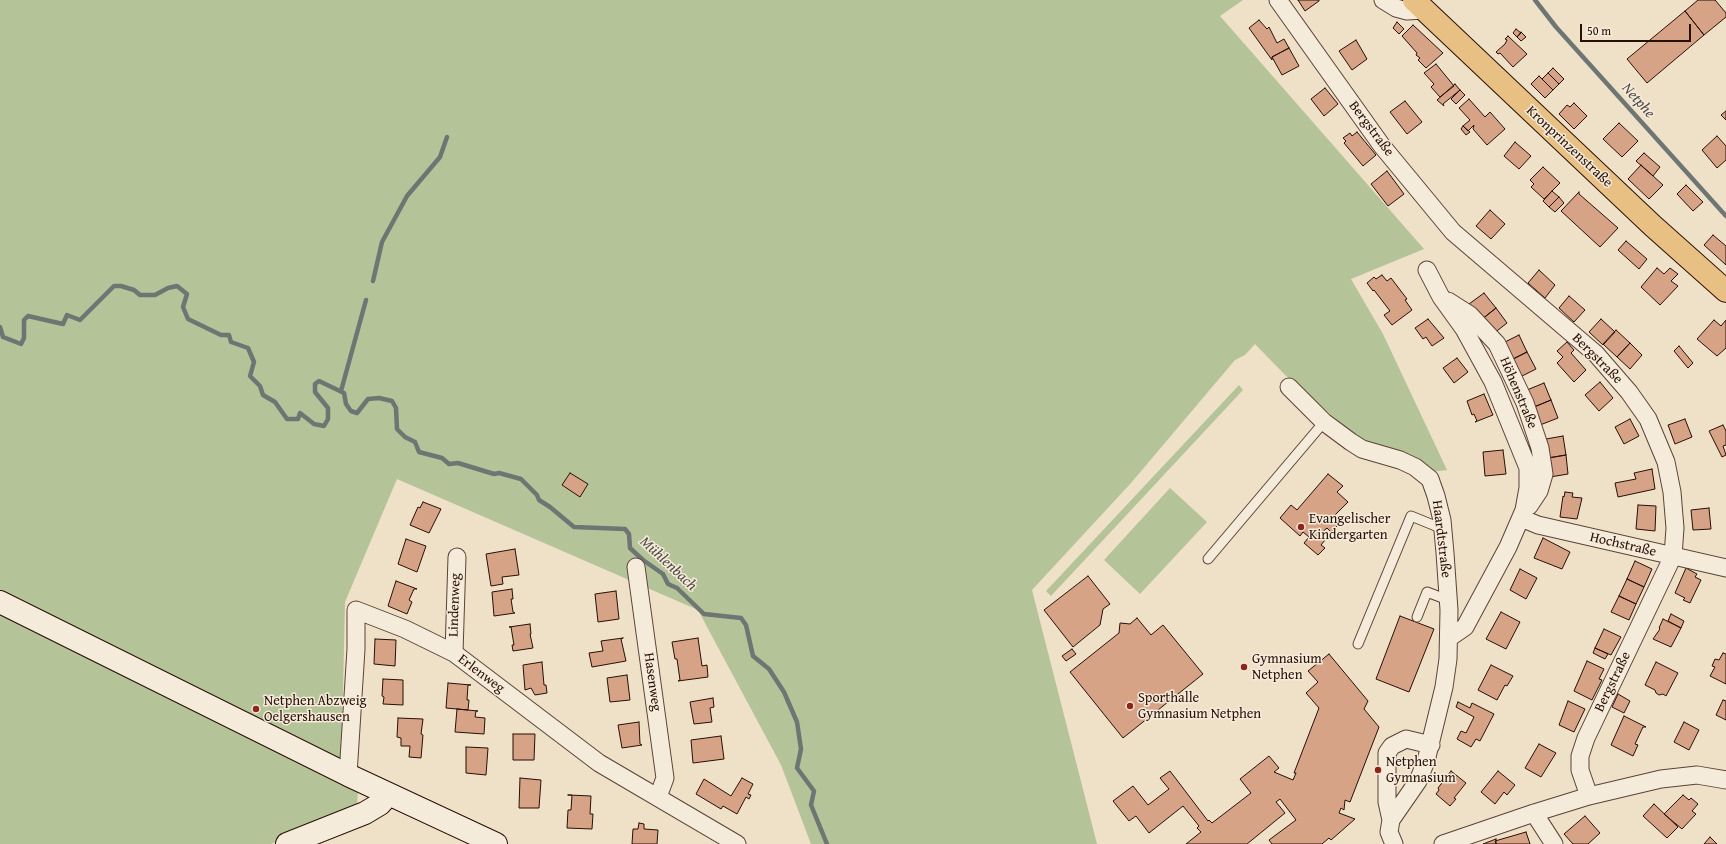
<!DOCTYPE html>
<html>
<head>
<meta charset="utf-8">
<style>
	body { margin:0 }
	#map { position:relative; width:1726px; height:844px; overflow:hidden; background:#efe0c8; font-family:"Gentium Book Plus",serif }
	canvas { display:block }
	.scale { position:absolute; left:1580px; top:24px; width:111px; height:18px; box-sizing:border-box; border:2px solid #280f05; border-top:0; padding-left:5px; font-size:12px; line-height:14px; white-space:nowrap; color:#280f05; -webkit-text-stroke:3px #f5ebdb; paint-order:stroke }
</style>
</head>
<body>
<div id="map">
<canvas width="1726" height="844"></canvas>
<div class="scale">50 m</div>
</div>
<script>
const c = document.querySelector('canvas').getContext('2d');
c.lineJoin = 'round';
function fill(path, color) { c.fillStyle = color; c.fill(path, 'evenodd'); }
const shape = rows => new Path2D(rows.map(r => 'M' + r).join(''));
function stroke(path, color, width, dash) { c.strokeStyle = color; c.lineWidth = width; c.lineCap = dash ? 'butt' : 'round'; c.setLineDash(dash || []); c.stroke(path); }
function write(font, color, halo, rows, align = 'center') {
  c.font = font + ' "Gentium Book Plus",serif'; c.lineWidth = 3; c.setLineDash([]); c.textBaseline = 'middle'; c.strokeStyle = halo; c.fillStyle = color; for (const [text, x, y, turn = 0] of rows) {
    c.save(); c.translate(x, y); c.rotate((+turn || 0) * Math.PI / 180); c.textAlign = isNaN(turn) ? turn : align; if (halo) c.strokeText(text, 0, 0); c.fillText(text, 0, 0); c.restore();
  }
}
const green = shape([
	[0,0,1243,0,1220,16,1424,249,1351,279,1383,334,1447,470,1430,472,1364,443,1286,376,1255,344,1245,355,1235,360,1131,483,1032,590,1097,844,811,844,781,765,698,610,397,479,345,602,341,779,358,788,357,807,271,844,0,844],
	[1239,385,1243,390,1051,596,1046,591],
	[1170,488,1207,522,1140,594,1104,560]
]);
const stream = shape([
	[1535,0,1556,27,1726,216],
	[373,281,382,242,407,196,440,157,447,137],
	[0,327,3,337,21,344,24,338,24,320,28,316,63,324,67,315,80,320,114,286,121,286,134,290,140,295,155,295,168,288,177,286,187,294,183,307,188,319,221,335,229,335,231,342,248,348,254,362,250,376,260,386,263,395,275,402,287,419,298,419,300,413,314,424,324,426,328,419,328,408,315,392,315,384,319,381,344,393,346,404,351,411,357,413,368,399,379,398,392,401,396,408,397,429,405,437,415,442,419,452,442,458,449,464,458,463,494,474,499,473,521,479,537,495,539,500,550,507,574,527,625,529,629,534,630,548,643,560,663,574,668,584,677,588,704,614,741,618,746,625,753,656,769,669,784,692,797,722,801,749,797,768,814,791,811,805,827,844],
	[341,391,366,300]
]);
const building = shape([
	[1298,0,1319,0,1319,1,1305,11,1298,0],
	[1698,0,1715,0,1726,13,1726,17,1704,35,1685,11,1698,0],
	[1685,11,1704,35,1647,83,1627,59,1685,11],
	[1259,20,1267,29,1269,27,1277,43,1284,39,1289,48,1272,57,1272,60,1249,28,1259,20],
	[1397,22,1404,29,1399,34,1393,28,1397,22],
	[1413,25,1443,53,1426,68,1418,60,1420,58,1416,55,1417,53,1402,36,1413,25],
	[1516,29,1521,33,1517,37,1513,33,1516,29],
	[1521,32,1526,37,1521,41,1517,37,1521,32],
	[1508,36,1527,54,1513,67,1500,53,1498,54,1496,52,1505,44,1507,40,1505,39,1508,36],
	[1356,40,1367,59,1352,70,1339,51,1356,40],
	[1289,48,1299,66,1282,75,1272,57,1289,48],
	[1436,64,1454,86,1440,97,1431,87,1434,84,1424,73,1436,64],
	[1553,68,1564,79,1559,84,1548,73,1553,68],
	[1548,73,1559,84,1553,90,1542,79,1548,73],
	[1539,76,1553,90,1545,98,1531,84,1539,76],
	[1455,84,1460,90,1443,104,1444,106,1437,100,1455,84],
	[1325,88,1338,104,1324,116,1311,99,1325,88],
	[1460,90,1465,95,1456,104,1451,99,1460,90],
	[1469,99,1485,117,1490,112,1505,129,1487,145,1473,129,1474,125,1468,131,1463,126,1470,120,1459,108,1469,99],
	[1405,101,1422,122,1407,134,1390,112,1405,101],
	[1574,103,1587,116,1574,129,1559,114,1567,105,1570,107,1574,103],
	[1726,111,1726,120,1721,115,1726,111],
	[1619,123,1638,141,1622,157,1603,139,1619,123],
	[1463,126,1470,132,1466,135,1461,129,1463,126],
	[1357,132,1376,155,1363,166,1344,143,1346,141,1343,138,1350,133,1352,136,1357,132],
	[1717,136,1726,146,1726,160,1717,168,1702,150,1717,136],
	[1515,142,1531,156,1519,169,1504,156,1515,142],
	[1644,153,1660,167,1653,176,1636,161,1644,153],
	[1641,165,1663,185,1649,199,1628,179,1641,165],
	[1543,167,1560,183,1544,199,1531,187,1534,184,1530,180,1543,167],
	[1387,171,1404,194,1388,206,1371,184,1387,171],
	[1686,185,1703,202,1693,211,1677,194,1686,185],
	[1552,191,1559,197,1549,207,1543,201,1552,191],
	[1579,192,1579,194,1618,228,1600,247,1561,211,1579,192],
	[1559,197,1564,203,1555,212,1549,207,1559,197],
	[1490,210,1505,224,1491,239,1476,226,1490,210],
	[1713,235,1726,246,1726,265,1704,245,1713,235],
	[1626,241,1647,259,1639,269,1618,250,1626,241],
	[1657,268,1664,274,1670,268,1678,274,1671,281,1678,286,1660,305,1641,287,1657,268],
	[1539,270,1555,285,1545,298,1528,283,1539,270],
	[1382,275,1387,281,1391,278,1407,299,1405,300,1412,310,1392,325,1384,315,1390,311,1374,290,1373,291,1367,283,1374,277,1376,279,1382,275],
	[1484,293,1496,308,1481,320,1469,304,1484,293],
	[1569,296,1585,310,1574,322,1559,308,1569,296],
	[1496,308,1507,323,1493,334,1481,320,1496,308],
	[1428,319,1444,338,1432,346,1426,337,1423,339,1415,328,1428,319],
	[1601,319,1615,332,1603,345,1589,332,1601,319],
	[1714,320,1721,326,1726,320,1726,348,1717,356,1697,339,1714,320],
	[1616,330,1630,343,1617,357,1603,344,1616,330],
	[1519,335,1527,352,1511,360,1503,343,1519,335],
	[1567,342,1574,350,1571,353,1586,370,1574,382,1557,363,1563,357,1557,351,1567,342],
	[1630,343,1642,355,1630,369,1617,357,1630,343],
	[1679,346,1693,363,1688,368,1674,351,1679,346],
	[1527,352,1536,369,1520,377,1511,360,1527,352],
	[1457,358,1468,372,1454,383,1443,368,1457,358],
	[1600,382,1613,398,1599,411,1585,395,1600,382],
	[1544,383,1551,400,1534,407,1527,390,1544,383],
	[1484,394,1493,415,1475,422,1477,421,1474,414,1472,415,1467,401,1484,394],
	[1551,400,1558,418,1540,425,1534,407,1551,400],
	[1630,419,1639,436,1624,444,1615,427,1630,419],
	[1685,419,1692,437,1675,444,1668,425,1685,419],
	[1723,425,1726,431,1726,445,1723,446,1726,455,1722,457,1709,431,1723,425],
	[1563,436,1566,455,1548,458,1546,439,1563,436],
	[1503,450,1506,474,1485,476,1483,452,1503,450],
	[1566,455,1568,474,1550,477,1548,458,1566,455],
	[1652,469,1655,489,1618,497,1615,483,1636,479,1634,473,1652,469],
	[570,473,588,484,580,497,562,485,570,473],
	[1328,474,1343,486,1337,492,1348,502,1333,517,1340,523,1331,532,1327,528,1319,535,1325,540,1321,545,1325,548,1318,555,1304,543,1309,537,1303,532,1300,536,1280,518,1291,505,1297,510,1328,474],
	[1565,492,1573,493,1572,497,1582,498,1577,519,1560,517,1563,496,1564,497,1565,492],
	[423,502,441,509,429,533,410,525,418,507,420,508,423,502],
	[1638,505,1656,506,1655,531,1636,529,1638,505],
	[1709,508,1711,529,1693,530,1691,510,1709,508],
	[1543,538,1570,552,1562,569,1534,558,1543,538],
	[406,539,426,546,417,572,398,564,406,539],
	[515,549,519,575,502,577,503,584,491,586,486,554,515,549],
	[1635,561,1652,569,1644,587,1627,579,1635,561],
	[1686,568,1697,574,1695,577,1701,580,1690,603,1683,600,1685,598,1675,593,1686,568],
	[1520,569,1537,578,1526,599,1510,590,1520,569],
	[1088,576,1110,604,1103,609,1100,625,1073,647,1044,610,1088,576],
	[1627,579,1644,587,1636,604,1619,596,1627,579],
	[396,581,417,589,414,589,409,600,412,602,407,614,388,606,396,581],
	[512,589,513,599,511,599,513,612,515,613,494,616,492,592,512,589],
	[616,591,619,619,598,622,595,594,616,591],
	[1619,596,1636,604,1629,620,1611,612,1619,596],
	[1501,612,1520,622,1506,649,1486,639,1501,612],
	[1671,614,1684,621,1681,628,1668,621,1671,614],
	[1400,616,1434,629,1409,692,1376,679,1400,616],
	[1137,618,1151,635,1163,625,1203,674,1123,738,1070,672,1119,633,1120,623,1130,624,1137,618],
	[1663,619,1681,628,1671,647,1653,639,1660,629,1659,628,1663,619],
	[530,624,531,634,530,634,533,648,513,651,512,645,514,645,511,627,509,627,530,624],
	[1604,629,1621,637,1611,655,1595,648,1604,629],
	[623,638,621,639,626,661,592,667,589,653,603,651,601,641,623,638],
	[698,638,702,666,707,665,708,677,678,681,680,680,677,659,675,659,672,642,698,638],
	[375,639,396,640,395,666,374,664,375,639],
	[1595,648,1608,654,1605,659,1593,653,1595,648],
	[1072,649,1076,654,1066,661,1062,656,1072,649],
	[1723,653,1726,654,1726,684,1710,676,1715,667,1712,666,1715,659,1719,660,1723,653],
	[1329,654,1368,701,1364,709,1379,727,1350,802,1345,800,1344,810,1341,808,1339,813,1355,819,1331,840,1329,838,1322,844,1272,844,1269,840,1296,820,1280,799,1276,802,1285,813,1247,844,1186,844,1201,832,1197,828,1199,826,1183,806,1149,833,1136,816,1129,821,1113,801,1133,786,1148,805,1169,789,1160,778,1170,771,1208,821,1209,820,1212,823,1251,793,1240,779,1269,756,1279,768,1274,772,1293,780,1296,773,1294,773,1319,708,1306,693,1318,682,1308,671,1329,654],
	[1587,661,1604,669,1599,679,1602,680,1592,700,1574,691,1587,661],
	[542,662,544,685,546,685,547,693,535,695,531,688,525,690,523,665,542,662],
	[1656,662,1678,673,1666,696,1663,694,1659,695,1656,693,1655,690,1645,685,1656,662],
	[1491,665,1513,676,1507,686,1505,685,1497,700,1478,690,1491,665],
	[627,675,630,700,610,702,607,678,627,675],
	[383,679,403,680,403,705,383,704,384,697,382,696,383,679],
	[448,683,471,685,468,685,467,700,469,700,468,710,446,708,448,683],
	[1618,694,1630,701,1624,713,1612,707,1618,694],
	[713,698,714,707,710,708,712,722,694,724,690,702,713,698],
	[1723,700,1726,701,1726,720,1716,715,1723,700],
	[1568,701,1585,709,1574,732,1559,725,1568,701],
	[1458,702,1470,708,1472,703,1494,714,1480,741,1476,739,1471,747,1457,739,1461,731,1466,733,1474,717,1456,707,1458,702],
	[457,709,478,711,476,711,475,717,485,718,484,734,455,732,457,709],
	[1624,716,1646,727,1643,727,1635,744,1638,745,1633,756,1611,745,1624,716],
	[398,718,423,719,421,734,423,735,421,758,409,757,410,746,401,746,401,738,397,737,398,718],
	[639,722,640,744,642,745,622,748,618,725,639,722],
	[1684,722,1699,730,1689,750,1674,742,1684,722],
	[513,734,535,734,534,760,513,760,513,734],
	[721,736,724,759,693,763,691,740,721,736],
	[1539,744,1556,753,1541,777,1525,768,1539,744],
	[466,747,488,748,486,775,466,773,466,747],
	[1451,771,1466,783,1454,798,1456,799,1450,806,1436,794,1439,790,1438,788,1451,771],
	[1498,771,1515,785,1507,795,1504,792,1495,804,1481,792,1498,771],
	[520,778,541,780,539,808,519,808,520,778],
	[742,778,753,784,748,794,751,795,749,799,746,797,737,814,723,806,721,809,696,794,704,779,731,796,742,778],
	[568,795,591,796,590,814,593,814,592,829,567,828,568,810,571,810,572,795,568,795],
	[1683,795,1689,800,1691,798,1698,804,1692,811,1696,814,1682,829,1664,814,1683,795],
	[1654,804,1678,827,1667,838,1643,816,1654,804],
	[1585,816,1600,833,1588,844,1573,844,1564,834,1585,816],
	[639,823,644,824,644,829,658,830,657,844,632,844,633,829,638,829,639,823],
	[1526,832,1530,844,1496,844,1495,841,1526,832],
	[1710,837,1717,844,1704,844,1710,837],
	[1496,839,1496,844,1483,844,1496,839]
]);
const lane = shape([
	[1208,559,1324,422],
	[1417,617,1427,592,1448,600],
	[1358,644,1411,516,1443,529]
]);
const street = shape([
	[1278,0,1382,146,1453,232,1596,354,1629,392,1648,419,1666,462,1672,492,1675,528,1673,556,1586,738,1580,756,1580,770,1589,796],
	[1383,0,1396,8,1407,11,1424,10],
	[1427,270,1441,297,1464,329,1493,382,1528,468,1528,488,1524,510,1508,547,1465,627,1449,638],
	[1448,301,1470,315,1497,344,1525,403,1540,448,1544,474,1539,491,1529,506],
	[1289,387,1324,422,1351,442,1362,449,1400,460,1415,467,1430,479,1436,496,1442,520,1445,553,1449,610,1448,659,1444,687,1426,761,1418,781,1391,820,1389,832,1394,844],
	[1521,518,1538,525,1726,568],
	[636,567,665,778,658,797],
	[454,653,457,557],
	[348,775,356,649,356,610,405,629,454,653,599,763,737,844],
	[1534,813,1554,844],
	[1391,820,1387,802,1387,753,1392,746,1406,739,1431,745],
	[1443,844,1534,813,1589,796,1661,779,1697,775,1726,780]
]);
const secondary = shape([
	[0,602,348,775,496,844],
	[287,844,365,813,380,804,389,794]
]);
const primary = shape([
	[1414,0,1653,226,1726,291]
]);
const markers = [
	[1301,527,4,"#8f2418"],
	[1244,667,4,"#8f2418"],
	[1130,706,4,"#8f2418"],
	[256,709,4,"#8f2418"],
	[1378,770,4,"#8f2418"]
];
const streetNames = [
	["Bergstraße",1371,129,53],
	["Kronprinzenstraße",1569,147,43],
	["Bergstraße",1597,359,45],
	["Höhenstraße",1518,393,67],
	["Haardtstraße",1441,539,83],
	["Hochstraße",1623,545,13],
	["Lindenweg",455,605,-88],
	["Erlenweg",481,674,37],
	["Hasenweg",652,682,82],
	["Bergstraße",1613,682,-64]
];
const poiNames = [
	["Evangelischer",1309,519],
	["Kindergarten",1309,535],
	["Gymnasium",1252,659],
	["Netphen",1252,675],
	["Sporthalle",1138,698],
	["Gymnasium Netphen",1138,714],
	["Netphen Abzweig",264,701],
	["Oelgershausen",264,717],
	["Netphen",1386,762],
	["Gymnasium",1386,778]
];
const waterNames = [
	["Netphe",1638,101,48],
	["Mühlenbach",668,564,43]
];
fill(green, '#b5c399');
stroke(stream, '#6e7673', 4.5);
fill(building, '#d7a387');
stroke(building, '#280f05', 1);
stroke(lane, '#5a4336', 11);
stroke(street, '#5a4336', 19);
stroke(secondary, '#280f05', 24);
stroke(primary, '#280f05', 24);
stroke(lane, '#f5ebdb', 9);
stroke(street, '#f5ebdb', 17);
stroke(secondary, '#f5ebdb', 22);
stroke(primary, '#e8c084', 22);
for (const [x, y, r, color] of markers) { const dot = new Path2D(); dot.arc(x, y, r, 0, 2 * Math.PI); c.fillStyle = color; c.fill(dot); stroke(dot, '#f5ebdb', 1.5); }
write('14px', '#280f05', '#f5ebdb', streetNames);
write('14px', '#280f05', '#f5ebdb', poiNames, 'left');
write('italic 15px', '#514b45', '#f5ebdb', waterNames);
</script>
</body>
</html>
